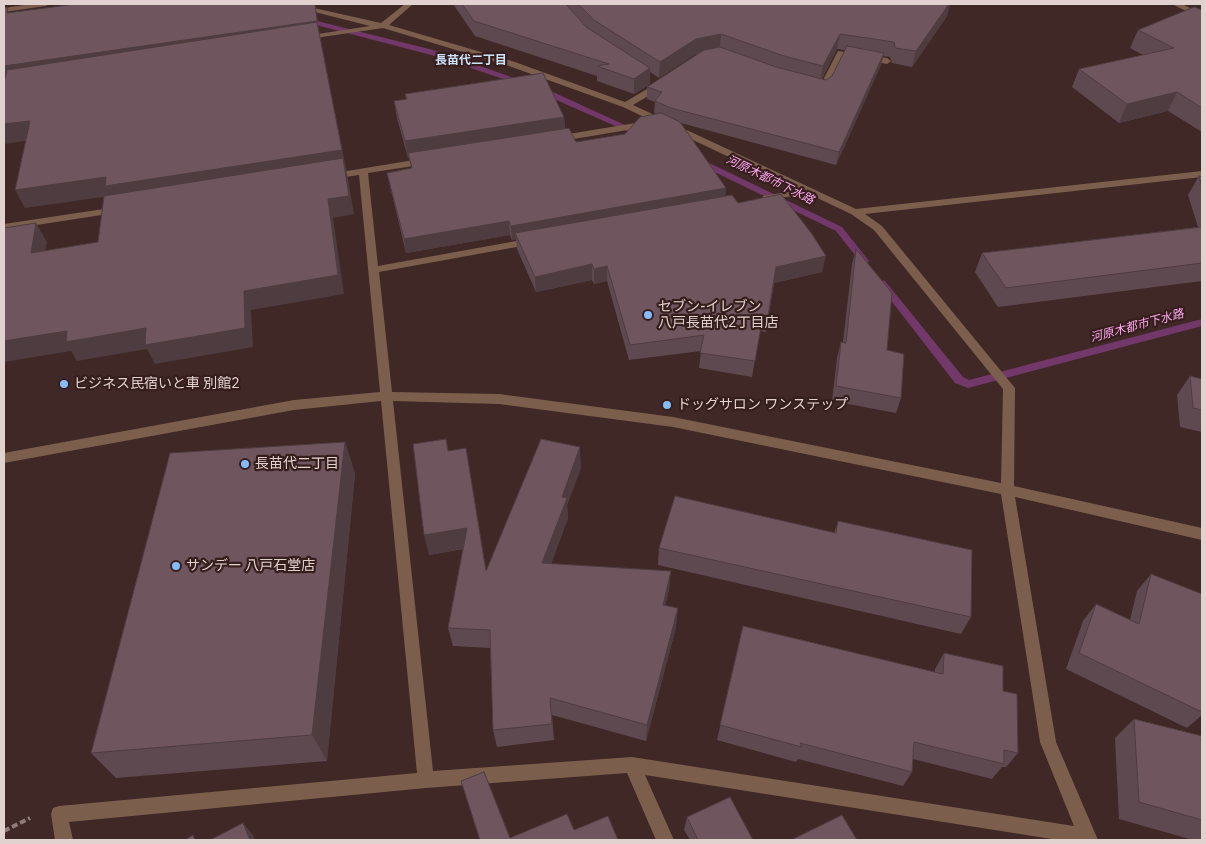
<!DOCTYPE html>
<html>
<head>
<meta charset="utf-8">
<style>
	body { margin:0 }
	#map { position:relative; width:1206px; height:844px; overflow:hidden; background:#3f2826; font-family:"IBM Plex Sans",sans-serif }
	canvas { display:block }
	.frame { position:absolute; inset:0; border:5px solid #e1d1cf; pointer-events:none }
</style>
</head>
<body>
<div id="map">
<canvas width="1206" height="844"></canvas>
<div class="frame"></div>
</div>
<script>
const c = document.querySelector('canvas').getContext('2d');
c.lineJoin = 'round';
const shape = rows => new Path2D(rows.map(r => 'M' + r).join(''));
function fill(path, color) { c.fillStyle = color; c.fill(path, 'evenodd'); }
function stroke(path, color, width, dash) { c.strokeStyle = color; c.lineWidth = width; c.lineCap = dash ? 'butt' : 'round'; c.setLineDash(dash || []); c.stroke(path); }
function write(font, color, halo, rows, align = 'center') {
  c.font = font + ' "IBM Plex Sans","Noto Sans JP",sans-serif'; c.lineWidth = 4.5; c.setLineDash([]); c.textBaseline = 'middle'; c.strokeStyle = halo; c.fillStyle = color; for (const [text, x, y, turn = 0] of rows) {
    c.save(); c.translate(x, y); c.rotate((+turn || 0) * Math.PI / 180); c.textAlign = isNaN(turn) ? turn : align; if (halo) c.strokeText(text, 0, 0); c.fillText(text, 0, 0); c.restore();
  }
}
const stream = shape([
	[301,17,441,52,528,83,521,85,435,56,301,21,301,17],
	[536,87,542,87,638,131,634,133,631,133,536,91,536,87],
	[699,158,842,227,869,261,867,263,861,263,836,231,696,163,696,159,699,158],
	[882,280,885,281,963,377,969,380,1202,319,1202,326,968,388,955,383,879,285,877,283,879,281,882,280]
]);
const path = shape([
	[4,831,30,818]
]);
const minor = shape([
	[31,4,50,4,46,6,4,12,4,8,31,4],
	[283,4,296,4,381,23,405,4,413,4,389,25,515,62,625,102,659,82,665,82,665,86,633,105,856,209,1202,171,1202,177,865,214,882,226,1015,388,1014,486,1202,528,1202,540,1015,497,1056,742,1098,840,1058,840,645,775,674,840,656,840,627,773,426,788,69,822,73,840,55,840,51,814,53,808,59,806,417,773,381,401,294,410,4,463,4,453,294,400,380,392,359,175,332,179,327,176,329,174,426,158,431,161,426,164,368,173,378,266,533,238,538,241,533,244,379,272,392,392,499,394,673,417,1001,483,1003,389,874,230,851,214,809,194,763,200,763,196,799,190,623,107,509,66,383,28,302,40,301,38,305,36,370,26,283,4],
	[393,401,499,404,673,427,1001,494,1040,742,1074,826,632,757,433,771,393,401],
	[1172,4,1182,4,1202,14,1202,19,1172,4],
	[838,51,887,58,891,61,887,64,844,56,827,89,813,87,813,83,821,84,838,51],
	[648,121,651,122,651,126,556,142,551,139,556,136,648,121],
	[117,207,122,210,121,212,4,230,4,224,117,207]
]);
const wall = shape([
	[453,4,950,4,947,16,912,67,892,63,890,57,883,56,881,65,836,165,681,123,726,188,725,196,738,203,822,272,774,283,766,332,760,331,752,377,699,368,701,351,629,360,607,281,594,284,592,280,536,292,517,249,516,239,512,240,510,235,406,253,387,173,411,168,409,158,408,158,397,118,394,101,406,100,405,94,564,117,565,129,576,142,625,134,657,114,654,113,655,102,647,99,647,87,697,54,695,54,659,78,650,72,650,84,634,94,597,81,597,76,475,36],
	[837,49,845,50,832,76,826,80,822,79],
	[1202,10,1202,132,1168,111,1119,123,1072,87,1079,69,1143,55,1130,48,1138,30],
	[1199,176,1202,177,1202,281,998,307,975,272,982,253,1198,227,1188,195],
	[856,249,901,398,896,413,832,401,837,358,841,342,843,342,852,264],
	[1190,376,1202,379,1202,432,1180,427,1177,395],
	[446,439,448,451,486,571,581,468,567,505,568,518,551,564,669,590,665,605,676,627,646,741,552,715,554,740,497,747,493,730,490,648,453,646,448,628,463,549,429,555],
	[345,442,355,474,327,761,116,778,91,753],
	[838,521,971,617,961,634,658,565,659,548,834,533],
	[1151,574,1202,594,1202,715,1187,728,1066,669,1083,621,1096,604,1130,620,1137,591],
	[743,626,935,672,935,669,944,653,1003,691,1018,753,1006,767,1002,767,992,779,913,759,912,772,903,786,798,759,796,762,717,740],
	[1134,719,1202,742,1202,840,1193,840,1119,819,1115,738],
	[687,817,753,840,690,840,684,830]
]);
const shadedWall = shape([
	[315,4,317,15,319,32,346,168,354,214,333,218,344,294,251,310,253,347,155,364,147,349,77,361,71,351,4,362,4,341,67,331,73,341,110,196,25,208,15,190,319,32,4,78,4,66],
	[949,4,950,4,947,16,912,67,916,51],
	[721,34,720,49,695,54,659,78,660,62,696,39],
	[840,34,837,49,820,82,823,66],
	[884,53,881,65,836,165,839,152],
	[650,68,650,84,634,94,634,79],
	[1177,92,1168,111,1119,123,1127,104],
	[564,117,565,133,408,153,409,158,408,158,405,141],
	[30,121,39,139,4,144,4,124],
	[726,188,724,202,515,233,516,239,512,240,511,226],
	[509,221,510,235,406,253,404,239],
	[36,223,47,242,41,272,31,253],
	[826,256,822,272,773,283,776,267],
	[592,264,592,280,536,292,535,277],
	[607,266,607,281,594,284,594,269],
	[345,442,355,474,327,761,312,735],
	[580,447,581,468,567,505,568,518,544,583,542,563,562,497],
	[467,528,470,547,429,555,424,535],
	[671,571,669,590,661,623,663,605],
	[678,608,676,627,646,741,647,725],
	[243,823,253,835,255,840,250,840]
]);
const building = shape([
	[76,4,315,4,317,21,4,66,4,8,8,7,7,13,76,4],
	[462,4,566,4,586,27,650,68,634,79,597,66,609,64,474,21,462,4],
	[578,4,949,4,916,51,895,48,894,42,840,34,823,66,784,56,721,34,696,39,660,62,594,20,578,4],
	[1194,7,1202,10,1202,108,1177,92,1127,104,1079,69,1174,48,1138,30,1194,7],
	[317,22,342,150,105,186,106,177,15,190,30,121,4,124,4,82,7,70,317,22],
	[847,46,884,53,839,152,671,108,655,101,662,92,647,87,704,50,720,47,776,67,826,80,832,76,847,46],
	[543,73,564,117,405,141,394,101,407,99,405,94,543,73],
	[661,113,680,122,726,188,511,226,509,221,404,239,387,173,412,168,408,153,569,128,576,142,625,134,640,117,661,113],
	[343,158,349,196,328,199,338,275,244,291,245,328,145,345,146,328,66,342,67,331,4,341,4,228,36,223,31,253,98,242,104,196,343,158],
	[1199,176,1202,177,1202,188,1199,176],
	[781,194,812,234,826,256,776,267,768,316,763,316,755,361,700,353,704,335,630,345,607,266,594,269,592,264,535,277,515,233,732,195,738,203,781,194],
	[1202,227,1202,263,1006,288,982,253,1202,227],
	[856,249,892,293,887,350,904,354,901,398,836,386,841,342,846,343,856,249],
	[1190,376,1202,379,1202,410,1193,408,1190,376],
	[446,439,448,451,466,448,486,571,541,439,580,447,562,497,567,498,542,563,671,571,663,605,678,608,647,725,550,698,552,724,493,730,490,630,448,628,467,528,424,535,413,444,446,439],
	[345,442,312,735,91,753,170,453,345,442],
	[675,496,836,533,838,521,972,550,971,617,659,548,675,496],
	[1151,574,1202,594,1202,712,1079,653,1096,604,1139,624,1151,574],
	[743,626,943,674,944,653,1003,666,1003,691,1017,694,1018,753,1004,750,1004,764,914,742,912,772,800,743,802,747,720,725,743,626],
	[1134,719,1202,736,1201,741,1202,742,1202,820,1139,802,1134,719],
	[484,772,510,838,567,814,574,830,608,816,618,840,480,840,461,781,484,772],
	[730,797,753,840,698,840,687,817,730,797],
	[842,815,857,840,791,840,842,815],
	[243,823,250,840,210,840,243,823],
	[193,835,195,840,185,840,193,835]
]);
const markers = [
	[648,315,5,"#86bbfb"],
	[64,384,5,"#86bbfb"],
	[667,405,5,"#86bbfb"],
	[245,464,5,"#86bbfb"],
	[176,566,5,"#86bbfb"]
];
const farNeighbourhoodnames = [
	["長苗代二丁目",471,61]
];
const farWaternames = [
	["河原木都市下水路",770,180,26],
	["河原木都市下水路",1137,326,-15]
];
const poiNames = [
	["セブン-イレブン",658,307],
	["八戸長苗代2丁目店",658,323],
	["ビジネス民宿いと車 別館2",74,384],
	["ドッグサロン ワンステップ",677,405],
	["長苗代二丁目",255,464],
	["サンデー 八戸石堂店",186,566]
];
fill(stream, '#72386a');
stroke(path, '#907d7b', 4, [6, 3]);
fill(minor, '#7c5e4c');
fill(wall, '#5f4950');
fill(shadedWall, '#4e3c41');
fill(building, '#6f555d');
stroke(building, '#4e3c41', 1);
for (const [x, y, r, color] of markers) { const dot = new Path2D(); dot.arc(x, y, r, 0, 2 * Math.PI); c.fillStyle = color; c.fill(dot); stroke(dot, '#351e1c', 2); }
write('bold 12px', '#cde1fa', '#351e1c', farNeighbourhoodnames);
write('italic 12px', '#fea7f1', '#351e1c', farWaternames);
write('14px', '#e1d1cf', '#351e1c', poiNames, 'left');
</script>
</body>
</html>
